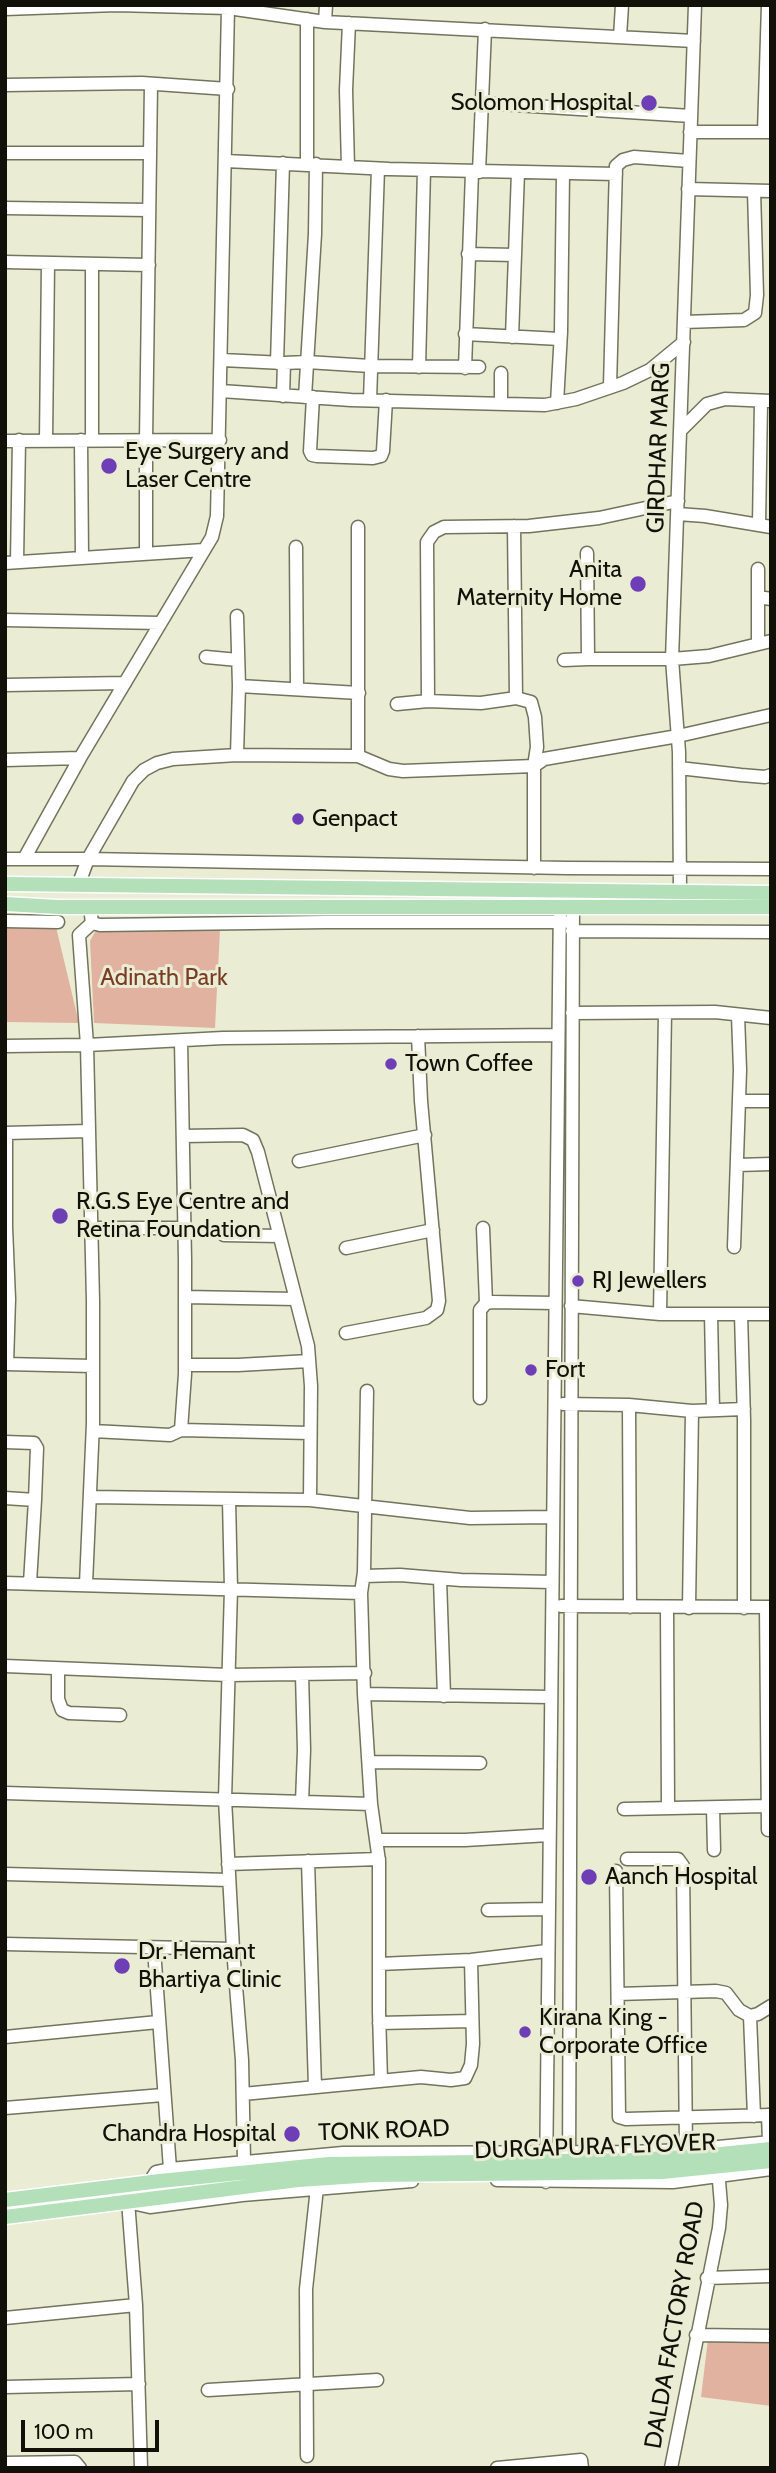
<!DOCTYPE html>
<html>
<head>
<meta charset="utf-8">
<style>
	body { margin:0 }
	#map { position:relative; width:776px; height:2473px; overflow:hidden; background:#eaedd4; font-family:Cabin,sans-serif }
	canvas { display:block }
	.frame { position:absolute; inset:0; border:7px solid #111109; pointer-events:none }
	.scale { position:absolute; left:21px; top:2420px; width:138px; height:32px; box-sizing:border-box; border:4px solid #111109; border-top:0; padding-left:9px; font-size:21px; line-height:24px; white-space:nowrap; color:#111109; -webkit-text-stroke:5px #eaedd4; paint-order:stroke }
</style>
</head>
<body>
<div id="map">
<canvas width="776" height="2473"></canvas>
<div class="frame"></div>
<div class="scale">100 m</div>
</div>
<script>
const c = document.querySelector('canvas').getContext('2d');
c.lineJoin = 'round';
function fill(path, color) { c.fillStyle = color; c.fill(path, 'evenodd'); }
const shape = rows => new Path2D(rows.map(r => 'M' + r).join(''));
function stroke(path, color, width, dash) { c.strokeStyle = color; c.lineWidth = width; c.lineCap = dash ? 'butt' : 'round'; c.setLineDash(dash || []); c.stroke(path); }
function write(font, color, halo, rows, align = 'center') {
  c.font = font + ' Cabin,sans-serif'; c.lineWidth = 6; c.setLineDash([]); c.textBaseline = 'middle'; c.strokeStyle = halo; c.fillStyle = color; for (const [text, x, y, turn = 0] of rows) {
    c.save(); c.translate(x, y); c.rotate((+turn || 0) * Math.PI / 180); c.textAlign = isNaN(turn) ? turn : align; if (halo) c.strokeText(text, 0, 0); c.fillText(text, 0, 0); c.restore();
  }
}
const green = shape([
	[5,927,56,927,79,1023,5,1022],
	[100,929,220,930,215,1028,94,1023,90,941,95,932],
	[708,2339,771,2339,771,2406,701,2397]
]);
const minor = shape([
	[5,9,116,5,228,8,325,22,694,41],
	[307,19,307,165],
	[325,22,326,5],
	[620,37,622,5],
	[5,85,142,83,228,89],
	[484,103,691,116],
	[690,132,770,132],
	[764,132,768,5],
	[5,153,150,153],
	[226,161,389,169,616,174],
	[348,167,346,90,349,23],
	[479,172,485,29],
	[688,189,771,191],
	[5,208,149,210],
	[468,254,515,255],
	[5,262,149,265],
	[92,264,92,440],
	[684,322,744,320,755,313,757,295,754,191],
	[465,334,560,339],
	[512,337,518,172],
	[222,360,284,363,307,362,370,366,479,367],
	[277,363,283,163],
	[419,367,424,170],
	[465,368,472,172],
	[610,386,616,166,623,160,634,157,689,161],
	[221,391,351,400,545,405,576,399,623,383,650,370,684,342],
	[283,396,284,363],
	[305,397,315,234,316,164],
	[313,397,310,451,312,455,317,456,373,458,381,456,383,451,386,400],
	[370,400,378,169],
	[557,403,561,332,563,173],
	[501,404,501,373],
	[682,429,707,404,725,399,771,401],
	[46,440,48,263],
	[81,440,82,557],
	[5,441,220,440],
	[678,514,705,516,771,527],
	[759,525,761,401],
	[514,526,516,698],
	[358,527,358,756],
	[296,547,297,689],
	[146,552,146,440,151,84],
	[587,553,588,659,672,659,709,656,771,641],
	[17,562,19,440],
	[5,563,204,550],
	[758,597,758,569],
	[5,620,160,623],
	[758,644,758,597,771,599],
	[206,657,238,660],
	[564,660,588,659],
	[5,685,125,683],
	[239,686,359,693],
	[428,701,427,542,434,532,444,527,529,526,599,518,678,501],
	[397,704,428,701,481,703,516,698,531,702,535,717,537,747,534,766],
	[237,755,239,686,237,616],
	[5,760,80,758],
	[534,766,544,759,678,736,771,715],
	[679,768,741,775,765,777,771,775],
	[5,859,88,859,567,868,771,869],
	[24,859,80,758,212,537,217,516,228,8],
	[79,883,88,859,133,781,144,770,157,763,173,759,237,755,358,756,389,769,403,771,534,766,534,868],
	[680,892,679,752,672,659,695,5],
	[5,921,58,922],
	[92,923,100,925,326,922,565,922],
	[572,931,771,932],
	[572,1013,715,1012,771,1018],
	[181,1041,185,1260,185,1374,181,1430],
	[5,1046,87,1045,223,1038,558,1035],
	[739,1101,771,1101],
	[5,1133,89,1131],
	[6,1133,6,1227,9,1299,7,1364],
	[183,1136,243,1135,253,1140,258,1152,308,1346,311,1386,310,1500],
	[299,1161,425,1135],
	[737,1165,771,1164],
	[91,1228,184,1228],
	[483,1228,486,1303],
	[224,1235,279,1236],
	[734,1247,740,1070,738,1015],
	[346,1248,433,1230],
	[185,1297,296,1299],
	[571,1306,660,1314,771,1314],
	[660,1314,665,1013],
	[711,1314,713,1410],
	[741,1314,744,1420,744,1608],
	[346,1333,426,1318,437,1310,439,1301,421,1101,418,1036],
	[5,1364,93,1366],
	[185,1365,238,1365,309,1361],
	[480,1398,480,1310,486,1303,493,1302,555,1303],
	[563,1404,629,1405,692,1411,744,1409],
	[629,1405,630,1607],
	[93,1431,170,1435,181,1430,310,1433],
	[5,1442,34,1443,37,1448,35,1500],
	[90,1497,310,1500,470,1518,552,1517],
	[5,1498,35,1500,30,1583],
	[229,1500,231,1589,225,1799,233,1949,242,2060,244,2161],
	[364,1576,400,1575,461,1580,552,1582],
	[440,1579,444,1696],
	[5,1583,361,1593],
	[86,1584,93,1423,93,1301,87,1045,79,935,92,923,90,907],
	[561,1606,771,1607],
	[667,1607,668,1808],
	[766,1607,768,1830],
	[689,1608,692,1411],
	[5,1666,228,1675,365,1673],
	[58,1669,58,1699,62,1710,69,1713,120,1715],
	[364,1694,550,1697],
	[369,1762,480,1763],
	[5,1793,371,1804,364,1694,361,1593,364,1572,367,1391],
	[302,1802,304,1750,302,1674],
	[371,1804,379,1861,379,2012,381,2081],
	[713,1808,714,1850],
	[624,1809,768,1806],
	[376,1840,465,1840,549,1835],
	[627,1859,678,1859,683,1866,686,2150],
	[308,1861,315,2087],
	[228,1864,379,1859],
	[616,1871,619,2117,626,2119,771,2115],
	[5,1874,229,1880],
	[488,1910,548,1909],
	[5,1944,233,1949],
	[154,1949,170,2169],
	[379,1964,471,1960,547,1951],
	[618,1994,716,1991,726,1993,739,2010,750,2016,758,2014,771,2006],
	[750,2016,754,2116],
	[379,2023,472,2021],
	[5,2037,158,2022],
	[243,2094,421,2077,451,2080,465,2078,471,2065,473,2044,471,1960],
	[5,2108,163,2095],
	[768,2115,769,2142],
	[497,2180,673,2182,771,2169],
	[569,2181,573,897],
	[546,2182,560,898],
	[149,2183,156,2172,170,2169,343,2153,630,2152,686,2150,771,2142],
	[128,2201,136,2305,141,2468],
	[132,2203,150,2207,242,2195,412,2181],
	[707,2278,771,2276],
	[5,2318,136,2305],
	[696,2335,771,2336],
	[5,2387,139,2384],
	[208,2390,377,2380],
	[307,2456,306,2289,317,2188],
	[5,2463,75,2462,80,2468],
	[497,2468,581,2460,582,2468],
	[671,2468,719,2228,721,2205,718,2169]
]);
const major = shape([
	[5,884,771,893],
	[5,904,58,907,771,907],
	[5,2200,160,2181],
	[5,2217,157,2198]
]);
const majorBridge = shape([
	[160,2181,329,2164,630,2160,701,2156,771,2149],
	[157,2198,298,2180,374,2175,662,2172,771,2161]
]);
const markers = [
	[649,103,9,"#6e3eb6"],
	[109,466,9,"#6e3eb6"],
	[638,584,9,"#6e3eb6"],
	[298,819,7,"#6e3eb6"],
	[391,1064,7,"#6e3eb6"],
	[60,1216,9,"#6e3eb6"],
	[578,1281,7,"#6e3eb6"],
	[531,1370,7,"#6e3eb6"],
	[589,1877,9,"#6e3eb6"],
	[122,1966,9,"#6e3eb6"],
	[525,2032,7,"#6e3eb6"],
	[292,2134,9,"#6e3eb6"]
];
const poiNames = [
	["Solomon Hospital",633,103,"right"],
	["Eye Surgery and",125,452],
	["Laser Centre",125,480],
	["Anita",622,570,"right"],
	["Maternity Home",622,598,"right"],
	["Genpact",312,819],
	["Town Coffee",405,1064],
	["R.G.S Eye Centre and",76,1202],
	["Retina Foundation",76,1230],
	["RJ Jewellers",592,1281],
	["Fort",545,1370],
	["Aanch Hospital",605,1877],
	["Dr. Hemant",138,1952],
	["Bhartiya Clinic",138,1980],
	["Kirana King -",539,2018],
	["Corporate Office",539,2046],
	["Chandra Hospital",276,2134,"right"]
];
const streetNames = [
	["GIRDHAR MARG",659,448,-88],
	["TONK ROAD",384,2131,-2],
	["DURGAPURA FLYOVER",595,2147,-2],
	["DALDA FACTORY ROAD",675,2325,-80]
];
const parkNames = [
	["Adinath Park",164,978]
];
fill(green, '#e1b2a0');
stroke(minor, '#72745e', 15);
stroke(major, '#fff', 17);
stroke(minor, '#fff', 12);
stroke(major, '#b3e0b8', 14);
stroke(majorBridge, '#fff', 17, []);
stroke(majorBridge, '#b3e0b8', 14);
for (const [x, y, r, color] of markers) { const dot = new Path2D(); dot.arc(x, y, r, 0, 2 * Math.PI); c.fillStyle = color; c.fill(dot); stroke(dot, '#eaedd4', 2.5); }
write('24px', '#111109', '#eaedd4', poiNames, 'left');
write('24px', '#111109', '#eaedd4', streetNames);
write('24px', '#793d24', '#eaedd4', parkNames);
</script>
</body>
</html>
